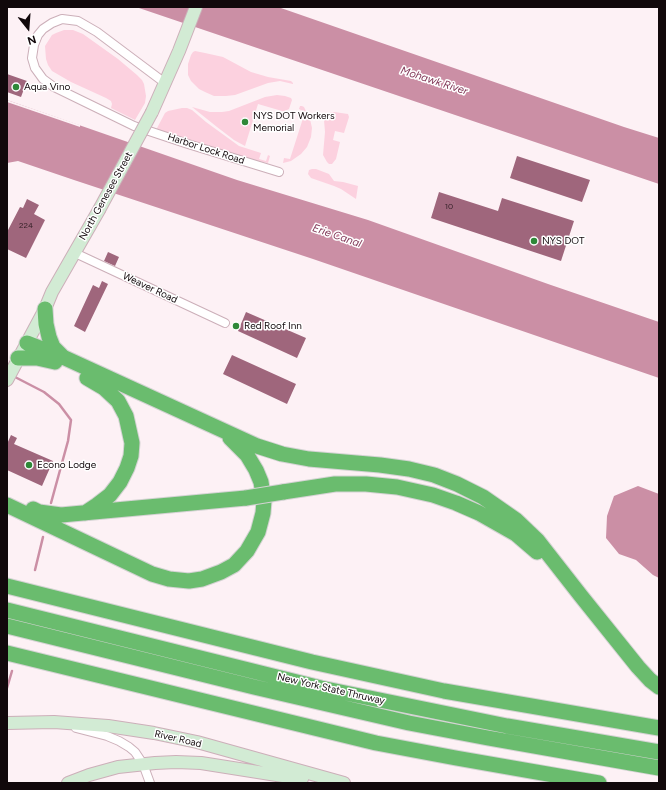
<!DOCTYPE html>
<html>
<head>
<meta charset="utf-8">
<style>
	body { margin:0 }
	#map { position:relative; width:666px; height:790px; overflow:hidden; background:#fdf1f5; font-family:Figtree,sans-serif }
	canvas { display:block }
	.frame { position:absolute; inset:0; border:8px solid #11080b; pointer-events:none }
	.north { position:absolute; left:8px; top:8px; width:40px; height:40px; -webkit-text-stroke:3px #fff; paint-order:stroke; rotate:163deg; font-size:11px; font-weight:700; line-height:16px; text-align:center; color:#11080b }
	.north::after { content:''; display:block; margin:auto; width:14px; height:18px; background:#11080b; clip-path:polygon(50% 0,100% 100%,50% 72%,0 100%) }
</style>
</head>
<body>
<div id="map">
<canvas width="666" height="790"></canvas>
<div class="frame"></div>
<div class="north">N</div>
</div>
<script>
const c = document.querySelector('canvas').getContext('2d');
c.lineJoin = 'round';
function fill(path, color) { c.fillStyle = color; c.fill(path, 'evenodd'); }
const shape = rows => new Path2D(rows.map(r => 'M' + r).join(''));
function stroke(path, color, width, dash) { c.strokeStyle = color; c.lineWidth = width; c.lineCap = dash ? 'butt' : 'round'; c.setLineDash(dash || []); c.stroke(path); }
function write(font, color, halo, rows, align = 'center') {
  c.font = font + ' Figtree,sans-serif'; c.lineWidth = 3; c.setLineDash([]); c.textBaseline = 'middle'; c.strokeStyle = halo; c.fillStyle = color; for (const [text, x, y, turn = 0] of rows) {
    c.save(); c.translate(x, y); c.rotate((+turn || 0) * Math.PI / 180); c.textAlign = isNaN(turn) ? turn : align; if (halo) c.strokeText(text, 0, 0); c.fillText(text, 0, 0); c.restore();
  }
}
const green = shape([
	[64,30,73,30,83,34,118,59,137,75,142,80,144,84,146,96,145,103,135,120,111,108,112,104,111,101,106,98,71,82,52,71,48,65,46,59,45,46,52,35,56,33],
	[195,51,205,53,223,57,251,72,268,77,291,81,293,83,293,84,280,81,268,83,235,95,226,96,214,96,205,92,199,89,191,81,188,75,188,64,191,55,193,52],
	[277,95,285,96,291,98,292,100,289,109,285,111,282,111,258,104,245,146,234,140,217,127,192,107,210,112,222,112,229,111,265,97],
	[300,106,302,106,304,107,310,119,312,128,311,137,307,147,301,154,291,161,283,163,284,158,290,159,305,112,299,109],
	[182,108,187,108,192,110,206,122,239,146,261,153,259,159,266,161,268,155,270,156,268,163,253,160,197,143,156,130,165,113,168,111],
	[334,112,348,114,349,117,344,133,335,131,333,140,340,142,336,159,332,164,329,164,327,162,323,155,325,132,324,120,325,116,328,113],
	[312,169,316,169,329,174,334,181,343,182,358,186,356,199,341,189,334,186,311,178,308,174,309,170]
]);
const water = shape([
	[136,7,278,7,624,127,659,138,659,184],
	[7,100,237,180,368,220,548,284,659,322,659,378,313,259,74,180,18,161,7,163],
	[638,486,659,494,659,578,653,575,636,560,619,554,606,538,607,516,614,496]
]);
const pier = shape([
	[7,100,80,125,80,127,7,102]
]);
const stream = shape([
	[13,376,44,392,59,404,71,420,68,441,51,503],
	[35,570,43,537],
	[7,688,12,671]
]);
const building = shape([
	[7,74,27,81,21,97,7,92],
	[517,156,590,180,582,202,510,178],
	[439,192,498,211,502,198,574,221,561,261,431,218],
	[27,199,39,205,34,214,45,220,26,258,7,249,7,232,20,207,23,208],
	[108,252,119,257,115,266,104,261],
	[102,281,108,284,85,332,74,326,93,285,99,288],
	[246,312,306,338,297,358,238,331],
	[232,355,296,384,287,404,223,374],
	[11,435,17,438,14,444,53,461,42,486,7,470,7,444]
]);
const minor = shape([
	[165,83,97,32,78,21,62,19,52,23,43,29,38,35,34,45,32,58,35,68,43,79,54,87,134,126,188,144,279,172],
	[75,253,225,323],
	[76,728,107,736,119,741,129,747,135,752,143,764,150,783]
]);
const secondary = shape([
	[152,112,179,51,196,7],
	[7,380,45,309,52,292,99,210],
	[7,723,54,722,108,726,154,733,197,742,344,783],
	[68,783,89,775,118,767,155,763,176,762,201,763,302,779]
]);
const motorway = shape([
	[45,309,46,324,49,337,53,347,62,356],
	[27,343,65,358,257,446,282,454,309,459,380,465,409,469,434,475,457,484,483,497,516,520,538,541,581,596,638,667,650,680,659,687],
	[18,358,37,358,55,362],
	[283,492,335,484,366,484,397,487,433,495,456,503,479,513,516,534,537,552],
	[7,505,152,574,169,579,189,581,202,579,221,572,234,565,247,551,258,532,263,513,264,501,261,482,256,470,247,455,230,438],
	[33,509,39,512,61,515,246,498],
	[85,513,97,505,110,495,120,482,127,468,131,456,132,443,126,416,118,401,104,388,87,378],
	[7,586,312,662,444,691,659,728],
	[7,610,321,688,507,726,659,752],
	[7,626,254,687,409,723,488,738,659,768],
	[7,653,376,743,456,758,599,783]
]);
const secondaryBridge = shape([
	[99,210,152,112]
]);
const motorwayBridge = shape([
	[246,498,283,492]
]);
const markers = [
	[16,87,4,"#2e8838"],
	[245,122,4,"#2e8838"],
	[534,241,4,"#2e8838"],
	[236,326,4,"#2e8838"],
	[29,465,4,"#2e8838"]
];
const numberNames = [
	["10",449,207],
	["224",26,226]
];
const poiNames = [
	["Aqua Vino",24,87],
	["NYS DOT Workers",253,116],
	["Memorial",253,128],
	["NYS DOT",542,241],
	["Red Roof Inn",244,326],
	["Econo Lodge",37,465]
];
const streetNames = [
	["Harbor Lock Road",206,149,18],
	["North Genesee Street",106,196,-61],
	["Weaver Road",150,288,25],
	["New York State Thruway",331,689,13],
	["River Road",178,739,13]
];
const waterNames = [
	["Mohawk River",434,81,18],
	["Erie Canal",337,236,19]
];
fill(green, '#fcd1df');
fill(water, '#cb8fa5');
fill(pier, '#fdf1f5');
stroke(stream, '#cb8fa5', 2.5);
fill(building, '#9f667c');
stroke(minor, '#ccafb9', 10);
stroke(secondary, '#ccafb9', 14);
stroke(motorway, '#d4d3d3', 17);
stroke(minor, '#fff', 8);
stroke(secondary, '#d2ebd4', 12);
stroke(motorway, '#6abc6e', 15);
stroke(secondaryBridge, '#ccafb9', 14, []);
stroke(motorwayBridge, '#d4d3d3', 17, []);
stroke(secondaryBridge, '#d2ebd4', 12);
stroke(motorwayBridge, '#6abc6e', 15);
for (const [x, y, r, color] of markers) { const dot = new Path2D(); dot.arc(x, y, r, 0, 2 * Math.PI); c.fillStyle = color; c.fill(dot); stroke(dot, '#fff', 1.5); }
write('8px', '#342027', null, numberNames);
write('10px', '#11080b', '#fff', poiNames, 'left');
write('10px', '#11080b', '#fff', streetNames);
write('italic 11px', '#823858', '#fff', waterNames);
</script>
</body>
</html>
